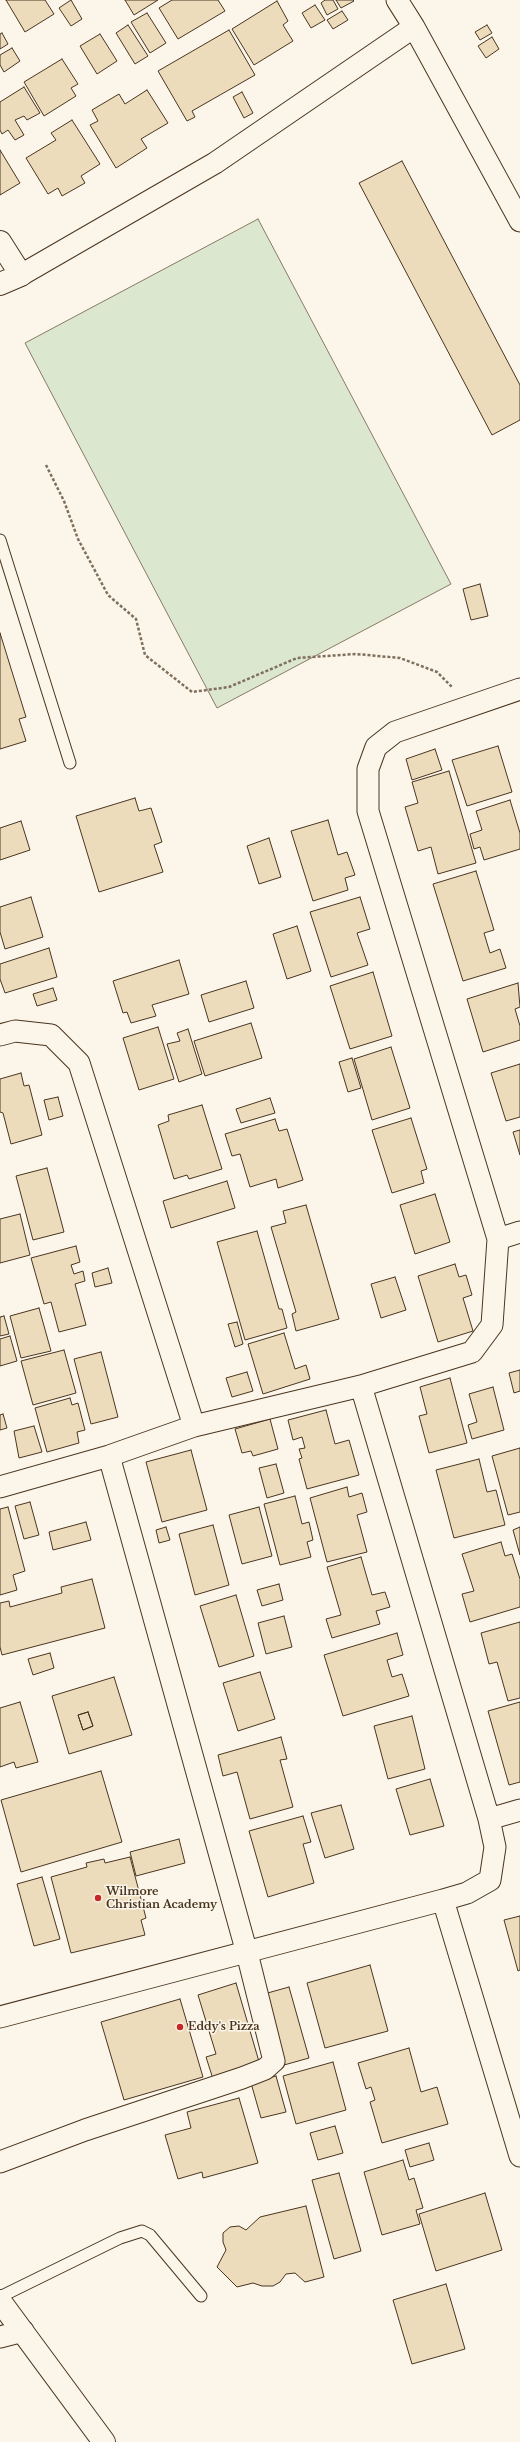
<!DOCTYPE html>
<html>
<head>
<meta charset="utf-8">
<style>
	body { margin:0 }
	canvas { display:block; background:#fbf6e9 }
</style>
</head>
<body>
<canvas width="520" height="2442"></canvas>
<script>
const c = document.querySelector('canvas').getContext('2d');
c.lineJoin = 'round';
function fill(path, color) { c.fillStyle = color; c.fill(path, 'evenodd'); }
const shape = rows => new Path2D(rows.map(r => 'M' + r).join(''));
function stroke(path, color, width, dash) { c.strokeStyle = color; c.lineWidth = width; c.lineCap = dash ? 'butt' : 'round'; c.setLineDash(dash || []); c.stroke(path); }
function write(font, color, halo, rows, align = 'center') {
  c.font = font + ' "Libre Baskerville",serif'; c.lineWidth = 3; c.setLineDash([]); c.textBaseline = 'middle'; c.strokeStyle = halo; c.fillStyle = color; for (const [text, x, y, turn = 0] of rows) {
    c.save(); c.translate(x, y); c.rotate((+turn || 0) * Math.PI / 180); c.textAlign = isNaN(turn) ? turn : align; if (halo) c.strokeText(text, 0, 0); c.fillText(text, 0, 0); c.restore();
  }
}
const green = shape([
	[258,219,451,584,217,708,25,343,258,219]
]);
const building = shape([
	[6,0,45,0,54,14,25,32,6,0],
	[71,0,82,19,71,26,59,8,71,0],
	[125,0,158,0,134,15,125,0],
	[172,0,218,0,225,11,178,39,159,8,172,0],
	[325,0,333,0,338,9,327,15,321,3,325,0],
	[336,0,353,0,354,1,341,8,336,0],
	[277,1,288,21,283,25,293,41,254,65,232,29,277,1],
	[315,5,325,20,311,28,302,13,315,5],
	[342,11,348,20,333,29,327,20,342,11],
	[147,13,166,43,150,53,131,22,147,13],
	[128,25,148,56,135,64,116,33,128,25],
	[487,25,492,33,480,40,475,32,487,25],
	[229,30,255,75,192,111,195,117,187,121,158,71,229,30],
	[2,33,8,44,0,49,0,34,2,33],
	[100,34,117,61,97,74,80,46,100,34],
	[492,37,499,49,486,58,478,46,492,37],
	[12,48,20,61,4,72,0,65,0,55,12,48],
	[62,59,78,84,71,88,76,96,44,116,24,82,62,59],
	[24,87,40,113,27,120,24,116,15,120,24,135,15,140,8,130,2,134,0,130,0,102,24,87],
	[147,90,168,123,141,139,147,148,116,168,90,125,98,121,92,110,119,94,125,104,147,90],
	[242,92,253,113,244,118,233,97,242,92],
	[72,120,100,164,81,176,85,183,62,196,58,188,48,194,26,158,56,140,51,133,72,120],
	[0,150,20,183,0,195,0,150],
	[402,161,520,385,520,420,492,435,359,183,402,161],
	[480,584,488,616,471,620,463,589,480,584],
	[0,633,26,717,19,719,26,741,0,749,0,633],
	[498,746,512,792,467,806,452,760,498,746],
	[435,749,442,770,412,780,406,759,435,749],
	[449,771,476,863,438,874,431,847,418,851,405,807,418,803,412,782,449,771],
	[135,798,139,811,151,808,162,842,154,845,163,872,99,892,76,816,135,798],
	[510,800,520,833,520,849,484,860,480,847,474,849,470,834,482,830,476,811,510,800],
	[328,820,338,855,347,852,355,875,345,878,348,890,313,901,291,831,328,820],
	[21,821,30,850,0,860,0,828,21,821],
	[269,838,281,877,259,884,247,846,269,838],
	[476,871,494,930,484,933,490,953,500,949,506,968,463,981,433,884,476,871],
	[31,897,43,937,5,949,0,932,0,907,31,897],
	[360,897,370,929,357,933,368,965,331,977,310,912,360,897],
	[297,926,311,971,287,979,273,934,297,926],
	[49,948,57,977,5,993,0,979,0,964,49,948],
	[179,960,189,994,152,1005,156,1016,131,1023,127,1012,123,1013,113,981,179,960],
	[373,972,392,1036,350,1049,330,986,373,972],
	[246,981,254,1008,209,1022,201,995,246,981],
	[518,983,520,1007,515,1009,520,1026,520,1040,483,1052,467,999,518,983],
	[53,988,57,1000,37,1006,33,994,53,988],
	[251,1023,262,1058,205,1076,194,1041,251,1023],
	[158,1027,174,1079,139,1090,123,1038,158,1027],
	[188,1029,202,1074,179,1082,167,1044,180,1041,177,1033,188,1029],
	[391,1047,410,1108,372,1120,354,1059,391,1047],
	[352,1058,361,1088,348,1092,339,1062,352,1058],
	[520,1064,520,1117,506,1121,491,1073,520,1064],
	[21,1073,24,1086,29,1085,42,1135,11,1144,3,1113,0,1112,0,1079,21,1073],
	[58,1097,63,1116,49,1120,44,1100,58,1097],
	[270,1098,275,1113,241,1123,236,1109,270,1098],
	[202,1105,222,1169,189,1179,187,1175,174,1179,158,1125,169,1121,168,1115,202,1105],
	[411,1118,427,1169,421,1171,424,1183,392,1193,372,1130,411,1118],
	[275,1119,279,1131,287,1129,303,1180,278,1188,276,1179,250,1187,240,1154,232,1156,225,1134,275,1119],
	[520,1130,520,1155,513,1132,520,1130],
	[47,1168,64,1232,33,1240,16,1176,47,1168],
	[227,1181,235,1208,171,1228,163,1201,227,1181],
	[435,1194,450,1242,415,1254,400,1205,435,1194],
	[306,1205,339,1319,296,1331,292,1314,296,1312,271,1227,286,1223,283,1211,306,1205],
	[20,1214,30,1255,0,1263,0,1219,20,1214],
	[257,1231,279,1309,282,1309,287,1328,245,1340,217,1242,257,1231],
	[76,1246,80,1262,71,1265,74,1274,83,1271,85,1281,75,1284,86,1325,59,1332,51,1302,44,1304,31,1258,76,1246],
	[455,1264,459,1277,466,1275,472,1295,463,1298,473,1331,438,1342,418,1276,455,1264],
	[108,1268,112,1283,95,1287,92,1273,108,1268],
	[395,1277,406,1310,381,1318,371,1284,395,1277],
	[39,1308,51,1351,21,1358,10,1316,39,1308],
	[4,1316,9,1334,0,1336,0,1317,4,1316],
	[237,1322,243,1344,235,1347,228,1324,237,1322],
	[284,1333,295,1369,306,1365,310,1379,263,1394,248,1344,284,1333],
	[10,1336,17,1361,0,1366,0,1339,10,1336],
	[64,1350,76,1393,33,1405,21,1361,64,1350],
	[101,1352,118,1417,91,1424,74,1359,101,1352],
	[520,1370,520,1391,514,1393,509,1373,520,1370],
	[247,1372,253,1391,232,1397,226,1378,247,1372],
	[450,1378,467,1443,429,1453,419,1416,427,1414,420,1387,450,1378],
	[493,1387,504,1430,472,1439,468,1425,477,1422,469,1394,493,1387],
	[70,1398,72,1405,78,1403,85,1430,77,1432,79,1443,47,1452,35,1408,70,1398],
	[326,1410,335,1444,349,1440,359,1475,307,1489,299,1459,302,1458,299,1449,305,1448,302,1437,293,1440,288,1420,326,1410],
	[3,1414,7,1428,0,1430,0,1415,3,1414],
	[270,1419,278,1449,253,1456,251,1451,242,1453,235,1429,270,1419],
	[34,1426,42,1452,19,1458,14,1431,34,1426],
	[520,1448,520,1512,508,1515,492,1456,520,1448],
	[191,1450,207,1510,162,1522,146,1462,191,1450],
	[479,1459,487,1492,496,1490,505,1525,454,1538,436,1470,479,1459],
	[276,1464,284,1493,267,1498,259,1468,276,1464],
	[347,1487,349,1497,362,1493,367,1512,357,1515,367,1552,327,1562,310,1498,347,1487],
	[295,1496,302,1524,309,1522,313,1540,307,1542,311,1557,280,1565,264,1504,295,1496],
	[30,1502,39,1535,24,1539,15,1506,30,1502],
	[8,1507,25,1571,13,1575,17,1590,0,1595,0,1509,8,1507],
	[259,1507,272,1556,242,1564,229,1515,259,1507],
	[86,1522,91,1540,53,1550,49,1532,86,1522],
	[213,1525,229,1585,195,1595,179,1534,213,1525],
	[166,1527,170,1540,159,1543,156,1530,166,1527],
	[520,1527,520,1555,513,1530,520,1527],
	[501,1542,505,1556,512,1554,520,1579,520,1607,470,1622,462,1594,474,1591,462,1554,501,1542],
	[361,1557,372,1595,385,1592,390,1607,376,1611,380,1624,332,1638,326,1619,341,1615,327,1567,361,1557],
	[92,1579,105,1628,2,1655,0,1647,0,1603,9,1601,10,1607,62,1593,61,1587,92,1579],
	[279,1584,283,1600,262,1606,257,1590,279,1584],
	[236,1595,254,1656,219,1667,200,1606,236,1595],
	[284,1616,292,1647,266,1654,258,1623,284,1616],
	[520,1622,520,1698,508,1701,497,1662,489,1664,481,1633,520,1622],
	[397,1633,403,1655,387,1660,392,1677,402,1674,409,1696,343,1716,324,1655,397,1633],
	[50,1653,54,1668,33,1675,28,1659,50,1653],
	[260,1672,275,1719,238,1731,223,1683,260,1672],
	[114,1677,132,1735,69,1754,52,1696,114,1677],
	[88,1712,93,1726,83,1730,78,1715,88,1712],
	[20,1702,38,1762,16,1768,14,1762,0,1767,0,1708,20,1702],
	[520,1702,520,1782,509,1785,488,1711,520,1702],
	[88,1712,93,1726,83,1730,78,1715,88,1712],
	[412,1716,425,1769,388,1779,374,1726,412,1716],
	[281,1737,287,1759,280,1760,293,1807,250,1819,237,1772,223,1776,218,1755,281,1737],
	[101,1771,122,1842,21,1872,1,1800,101,1771],
	[430,1779,444,1826,410,1835,396,1789,430,1779],
	[341,1805,354,1849,325,1858,311,1813,341,1805],
	[303,1816,311,1842,303,1844,314,1883,268,1897,249,1831,303,1816],
	[179,1839,185,1863,136,1876,130,1852,179,1839],
	[130,1857,146,1918,141,1920,145,1935,71,1953,51,1877,87,1867,86,1863,104,1859,105,1863,130,1857],
	[42,1877,60,1939,34,1946,17,1884,42,1877],
	[520,1916,520,1970,518,1971,504,1920,520,1916],
	[370,1965,388,2031,325,2048,307,1983,370,1965],
	[236,1983,260,2065,213,2079,206,2057,216,2054,198,1995,236,1983],
	[289,1987,309,2058,284,2065,264,1994,289,1987],
	[180,1999,203,2077,124,2100,101,2022,180,1999],
	[409,2048,421,2092,437,2087,448,2124,382,2143,370,2102,375,2100,371,2087,366,2089,358,2063,409,2048],
	[333,2062,346,2110,296,2124,283,2076,333,2062],
	[276,2076,286,2112,261,2118,251,2083,276,2076],
	[239,2098,258,2163,203,2178,202,2172,178,2179,165,2135,191,2128,187,2112,239,2098],
	[335,2126,343,2153,318,2160,310,2133,335,2126],
	[429,2143,434,2160,410,2167,405,2150,429,2143],
	[403,2160,409,2180,414,2178,423,2208,416,2210,420,2224,382,2235,364,2172,403,2160],
	[339,2173,361,2251,334,2259,312,2180,339,2173],
	[485,2193,502,2250,436,2271,419,2214,485,2193],
	[306,2206,324,2277,305,2282,295,2273,286,2274,280,2282,273,2286,262,2286,253,2283,237,2287,217,2267,226,2250,223,2242,223,2233,230,2227,239,2226,246,2230,260,2217,306,2206],
	[446,2284,465,2349,412,2364,393,2300,446,2284]
]);
const path = shape([
	[46,465,64,501,78,539,108,595,136,619,145,655,192,692,229,687,297,658,356,654,400,658,437,672,453,688]
]);
const lane = shape([
	[0,540,70,763],
	[0,2297,120,2238,142,2231,150,2235,201,2296]
]);
const street = shape([
	[397,0,414,27,520,221],
	[21,275,215,163,414,27],
	[0,1035,15,1031,51,1035,79,1063,194,1426],
	[498,1239,520,1232],
	[361,1386,489,1819,495,1847,490,1880,467,1893,443,1900,520,2156],
	[0,1487,109,1456,194,1426,361,1386,472,1352,492,1325,498,1239,368,811,368,769,376,747,395,732,520,689],
	[489,1819,520,1810],
	[0,2017,443,1900],
	[0,2162,85,2130,242,2078,265,2069,274,2061,247,1953,109,1456],
	[0,2337,23,2331]
]);
const secondary = shape([
	[0,242,21,275,0,284],
	[0,2301,104,2442]
]);
const markers = [
	[98,1898,4,"#c62828"],
	[180,2027,4,"#c62828"]
];
const poiNames = [
	["Wilmore",106,1892],
	["Christian Academy",106,1905],
	["Eddy's Pizza",188,2027]
];
fill(green, '#dce7d0');
stroke(green, '#887966', 1);
fill(building, '#ecdcbc');
stroke(building, '#4a3520', 1);
stroke(lane, '#4a3520', 13);
stroke(street, '#4a3520', 23);
stroke(secondary, '#4a3520', 24);
stroke(path, '#7f6f5c', 2.5, [3, 2]);
stroke(lane, '#fbf6e9', 11);
stroke(street, '#fbf6e9', 21);
stroke(secondary, '#fbf6e9', 22);
for (const [x, y, r, color] of markers) { const dot = new Path2D(); dot.arc(x, y, r, 0, 2 * Math.PI); c.fillStyle = color; c.fill(dot); stroke(dot, '#fbf6e9', 1.5); }
write('bold 11px', '#4a3520', '#fbf6e9', poiNames, 'left');
</script>
</body>
</html>
